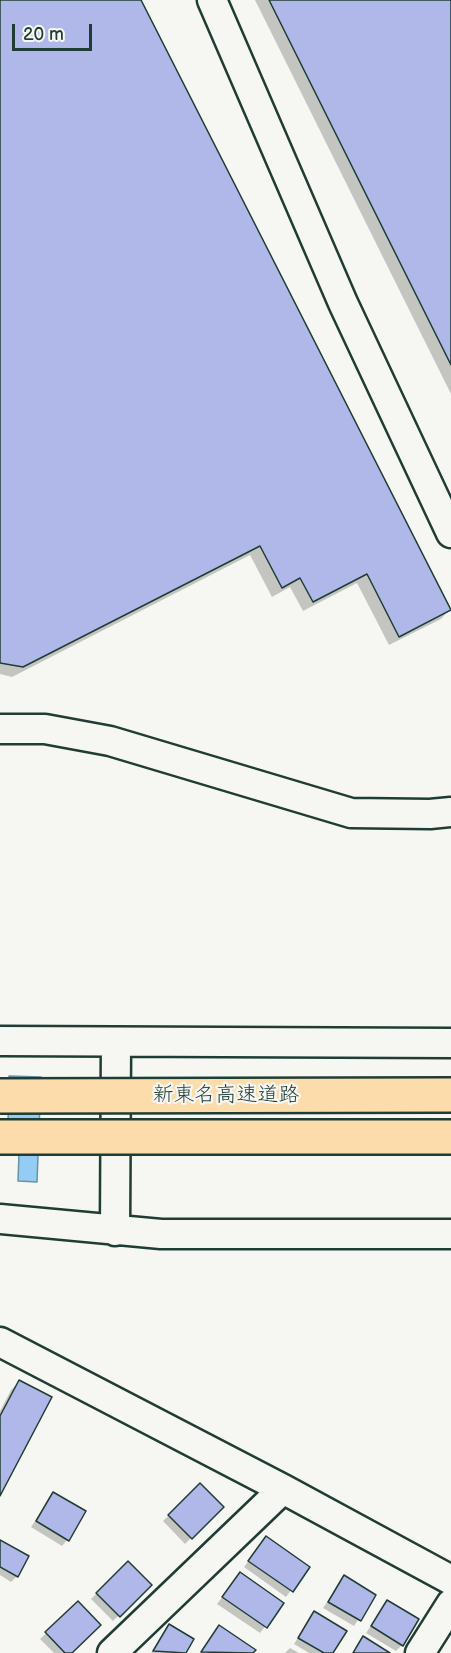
<!DOCTYPE html>
<html>
<head>
<meta charset="utf-8">
<style>
	body { margin:0 }
	#map { position:relative; width:451px; height:1653px; overflow:hidden; background:#f6f6f2; font-family:"Balsamiq Sans",sans-serif }
	canvas { display:block }
	.scale { position:absolute; left:12px; top:24px; width:80px; height:27px; box-sizing:border-box; border:3px solid #1f3d34; border-top:0; padding-left:8px; font-size:18px; line-height:21px; white-space:nowrap; color:#1f3d34; -webkit-text-stroke:4px #f6f6f2; paint-order:stroke }
</style>
</head>
<body>
<div id="map">
<canvas width="451" height="1653"></canvas>
<div class="scale">20 m</div>
</div>
<script>
const c = document.querySelector('canvas').getContext('2d');
c.lineJoin = 'round';
function fill(path, color) { c.fillStyle = color; c.fill(path, 'evenodd'); }
const shape = rows => new Path2D(rows.map(r => 'M' + r).join(''));
function stroke(path, color, width, dash) { c.strokeStyle = color; c.lineWidth = width; c.lineCap = dash ? 'butt' : 'round'; c.setLineDash(dash || []); c.stroke(path); }
function write(font, color, halo, rows, align = 'center') {
  c.font = font + ' "Balsamiq Sans","Klee One",sans-serif'; c.lineWidth = 4.5; c.setLineDash([]); c.textBaseline = 'middle'; c.strokeStyle = halo; c.fillStyle = color; for (const [text, x, y, turn = 0] of rows) {
    c.save(); c.translate(x, y); c.rotate((+turn || 0) * Math.PI / 180); c.textAlign = isNaN(turn) ? turn : align; if (halo) c.strokeText(text, 0, 0); c.fillText(text, 0, 0); c.restore();
  }
}
const water = shape([
	[9,1076,41,1077,37,1182,18,1181,20,1126,8,1124,9,1076]
]);
const shadow = shape([
	[0,0,139,0,450,609,441,619,389,645,357,583,303,611,290,587,272,597,250,555,12,677,0,674],
	[255,0,451,0,451,394],
	[19,1382,0,1493,0,1411,11,1390],
	[200,1485,222,1507,185,1544,163,1521],
	[54,1493,67,1540,62,1546,31,1527],
	[266,1538,308,1567,286,1597,244,1567],
	[0,1542,17,1576,11,1582,0,1575],
	[128,1563,150,1585,113,1621,91,1599],
	[240,1574,282,1604,260,1633,217,1604],
	[344,1577,374,1596,354,1626,323,1608],
	[387,1602,402,1645,396,1651,366,1633],
	[78,1603,70,1653,54,1653,40,1639],
	[314,1613,331,1653,309,1653,294,1644],
	[169,1626,192,1640,184,1653,151,1653],
	[214,1633,254,1650,252,1653,200,1653],
	[290,1648,299,1653,285,1653]
]);
const building = shape([
	[0,0,141,0,451,610,399,637,367,574,313,602,300,578,282,588,260,546,23,667,0,663,0,0],
	[269,0,451,0,451,365,269,0],
	[19,1380,52,1397,0,1496,0,1416,19,1380],
	[200,1483,224,1507,192,1539,168,1515,200,1483],
	[53,1492,86,1511,69,1541,36,1521,53,1492],
	[266,1536,310,1567,293,1592,248,1561,266,1536],
	[0,1540,29,1556,18,1577,0,1567,0,1540],
	[128,1561,152,1585,120,1617,96,1593,128,1561],
	[240,1572,284,1603,267,1628,222,1597,240,1572],
	[344,1575,376,1595,361,1621,328,1602,344,1575],
	[387,1600,419,1619,403,1646,371,1626,387,1600],
	[78,1601,101,1625,72,1653,65,1653,45,1632,78,1601],
	[314,1611,347,1631,333,1653,324,1653,298,1638,314,1611],
	[169,1624,194,1639,186,1653,153,1651,169,1624],
	[219,1625,256,1650,253,1653,201,1652,219,1625],
	[363,1636,390,1653,353,1653,363,1636]
]);
const minor = shape([
	[212,0,343,303,451,533],
	[0,729,45,729,110,741,351,813,430,814,451,812],
	[0,1041,451,1043],
	[0,1219,161,1234,451,1234],
	[115,1231,116,1042],
	[0,1342,283,1489,451,1580],
	[112,1653,283,1489],
	[420,1653,451,1604]
]);
const highwayBridge = shape([
	[0,1096,451,1095],
	[0,1137,451,1137]
]);
const streetNames = [
	["新東名高速道路",226,1096]
];
fill(water, '#95ccf4');
stroke(water, '#6693a7', 1.5);
fill(shadow, '#0003');
fill(building, '#b0b8e9');
stroke(building, '#1f3d34', 1.5);
stroke(minor, '#1f3d34', 33);
stroke(minor, '#f6f6f2', 28);
stroke(highwayBridge, '#1f3d34', 38, []);
stroke(highwayBridge, '#fddcac', 33);
write('21px', '#1f3d34', '#f6f6f2', streetNames);
</script>
</body>
</html>
